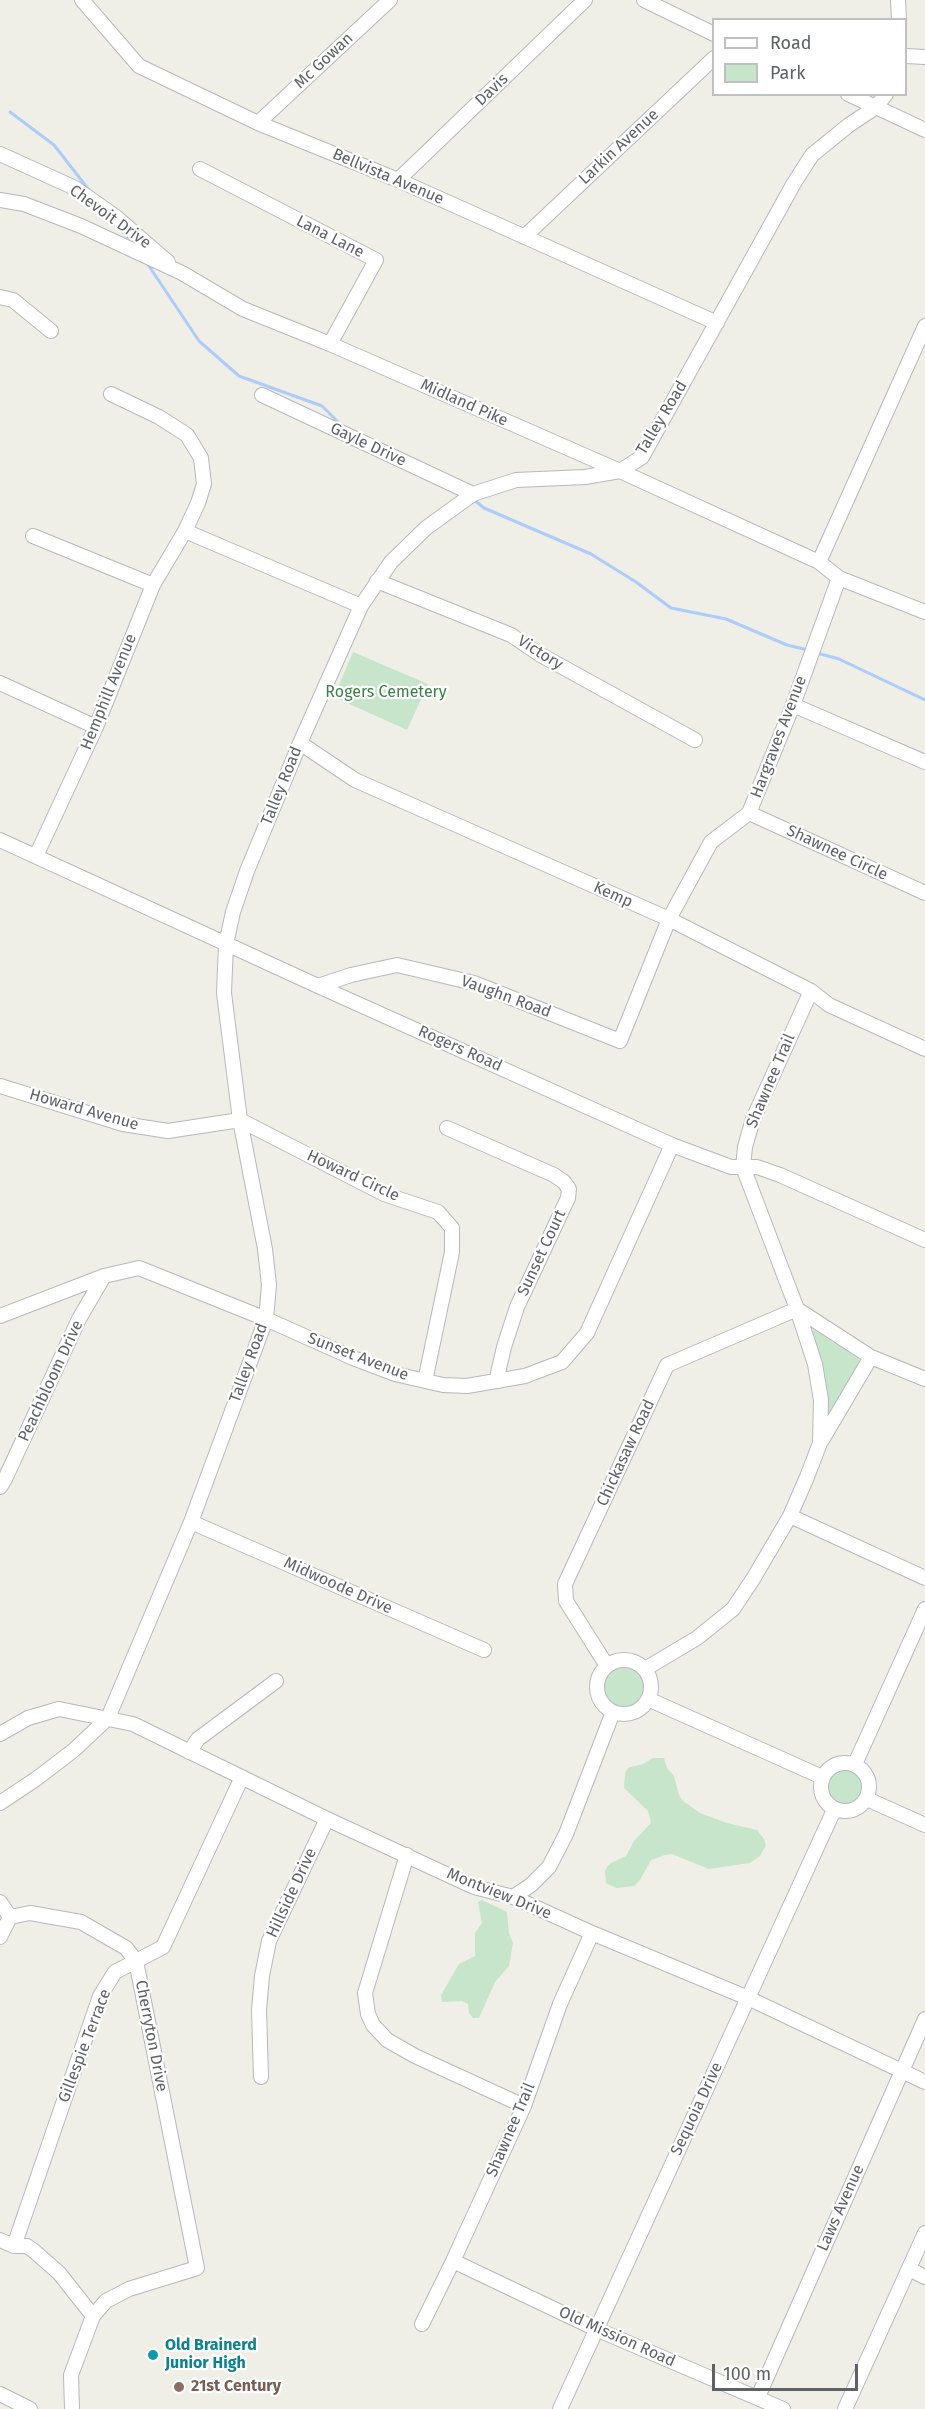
<!DOCTYPE html>
<html>
<head>
<meta charset="utf-8">
<style>
	body { margin:0 }
	#map { position:relative; width:925px; height:2409px; overflow:hidden; background:#efefe7; font-family:"Fira Sans",sans-serif }
	canvas { display:block }
	.legend { position:absolute; left:712px; top:18px; width:195px; height:78px; box-sizing:border-box; background:#fff; border:2px solid #bfc0c2; margin:0; padding:8px 10px; list-style:none; font-size:18px; color:#5e6166 }
	.legend li { display:flex; align-items:center; gap:12px; height:30px }
	.legend b { width:30px; border:2px solid #bfc0c2 }
	.scale { position:absolute; left:712px; top:2364px; width:146px; height:27px; box-sizing:border-box; border:3px solid #5e6166; border-top:0; padding-left:8px; font-size:18px; line-height:21px; white-space:nowrap; color:#5e6166; -webkit-text-stroke:4px #fff; paint-order:stroke }
</style>
</head>
<body>
<div id="map">
<canvas width="925" height="2409"></canvas>
<ul class="legend">
<li><b style="height:8px;background:#fff"></b>Road</li>
<li><b style="height:16px;background:#c6e5cb"></b>Park</li>
</ul>
<div class="scale">100 m</div>
</div>
<script>
const c = document.querySelector('canvas').getContext('2d');
c.lineJoin = 'round';
function fill(path, color) { c.fillStyle = color; c.fill(path, 'evenodd'); }
const shape = rows => new Path2D(rows.map(r => 'M' + r).join(''));
function stroke(path, color, width, dash) { c.strokeStyle = color; c.lineWidth = width; c.lineCap = dash ? 'butt' : 'round'; c.setLineDash(dash || []); c.stroke(path); }
function write(font, color, halo, rows, align = 'center') {
  c.font = font + ' "Fira Sans",sans-serif'; c.lineWidth = 4.5; c.setLineDash([]); c.textBaseline = 'middle'; c.strokeStyle = halo; c.fillStyle = color; for (const [text, x, y, turn = 0] of rows) {
    c.save(); c.translate(x, y); c.rotate((+turn || 0) * Math.PI / 180); c.textAlign = isNaN(turn) ? turn : align; if (halo) c.strokeText(text, 0, 0); c.fillText(text, 0, 0); c.restore();
  }
}
const green = shape([
	[353,652,428,684,407,730,334,697],
	[814,1330,858,1358,860,1362,859,1368,831,1418,827,1416,827,1394,811,1332],
	'604 1688a20 20 0 1 1 40 0a20 20 0 1 1-40 0Z',
	[653,1758,664,1758,667,1768,674,1776,679,1795,683,1801,700,1813,727,1823,757,1830,764,1839,766,1845,760,1856,750,1863,709,1869,672,1854,665,1855,651,1860,640,1880,634,1886,616,1888,606,1883,605,1871,607,1867,611,1863,626,1856,634,1841,651,1823,648,1811,624,1788,625,1773,628,1768,643,1764],
	'825 1789a19 19 0 1 1 38 0a19 19 0 1 1-38 0Z',
	[482,1900,507,1912,509,1933,513,1943,509,1966,495,1982,479,2018,473,2018,469,2013,468,2004,462,2001,442,2002,441,1995,459,1964,475,1956,475,1933,482,1923,478,1902]
]);
const stream = shape([
	[10,112,54,145,89,190],
	[121,230,133,243],
	[147,263,199,341,239,376,322,406,344,428],
	[473,499,484,508,591,554,636,582,671,608,726,619,787,645,808,650],
	[817,653,839,659,925,700]
]);
const minor = shape([
	[82,0,139,66,258,123,398,180,717,323],
	[644,0,714,34],
	[898,0,899,20],
	[906,56,925,57],
	[848,94,925,130],
	[258,123,390,0],
	[0,154,75,188,116,217,168,262],
	[200,169,376,260,330,344],
	[398,180,585,0],
	[0,200,24,204,81,226,182,273,243,309,330,344,620,471,819,562,839,578,925,612],
	[524,237,714,58],
	[0,297,13,300,51,331],
	[262,395,473,494],
	[185,531,361,606],
	[33,536,153,585],
	[819,562,925,326],
	[377,581,511,635,539,654,695,740],
	[0,683,96,727],
	[793,705,925,762],
	[300,743,355,780,669,919,811,991,829,1005,925,1049],
	[749,813,925,893],
	[0,840,318,986,672,1145,731,1167,757,1167,780,1175,925,1240],
	[36,856,96,727,153,585,185,531,198,503,204,484,201,458,187,435,159,417,111,394],
	[318,986,351,975,397,965,474,983,620,1041,669,919,711,842,749,813,793,705,839,578],
	[811,991,753,1119,745,1147,743,1167,797,1309,871,1357,925,1379],
	[0,1086,123,1124,168,1131,240,1120,384,1194,438,1212,452,1228,452,1252,425,1381],
	[447,1128,554,1175,564,1182,569,1189,568,1198,517,1307,504,1347,498,1373,499,1381],
	[0,1316,104,1276,139,1268,266,1319,353,1358,395,1374,443,1385,467,1386,525,1376,562,1362,587,1333,672,1145],
	[822,1440,871,1357],
	[0,1487,5,1479,79,1319,104,1276],
	[790,1516,925,1578],
	[191,1522,484,1650],
	'597 1687a27 27 0 1 1 54 0a27 27 0 1 1-54 0Z',
	[607,1666,566,1601,565,1584,667,1365,797,1309,815,1364,821,1400,820,1443,807,1477,790,1516,753,1579,733,1609,697,1638,645,1669],
	[648,1699,822,1777],
	[0,1734,28,1718,59,1709,133,1724,327,1819,474,1887,513,1897,592,1933,748,1998,925,2082],
	[189,1752,198,1739,276,1681],
	'821 1787a24 24 0 1 1 48 0a24 24 0 1 1-48 0Z',
	[855,1764,925,1609],
	[867,1799,925,1825],
	[0,1803,36,1779,74,1750,108,1718,191,1522,266,1319,269,1285,265,1249,240,1120,224,993,226,944,233,912,247,871,300,743,361,606,391,562,426,528,473,494,516,480,585,477,620,471,642,457,794,183,812,155,849,125,876,107,886,94],
	[407,1855,365,1993,368,2014,373,2025,387,2040,415,2056,524,2106],
	[513,1897,531,1885,549,1867,566,1834,613,1712],
	[0,1902,10,1917,30,1913,81,1922,126,1948,136,1961,197,2268,129,2289,106,2301,93,2316,71,2375,72,2409],
	[0,1937,10,1917],
	[261,2077,259,2010,262,1976,269,1941,327,1819],
	[0,2240,14,2246,27,2246,34,2251,59,2273,93,2316],
	[14,2246,100,1996,115,1972,163,1947,242,1777],
	[453,2261,596,2329,783,2409],
	[909,2269,925,2277],
	[422,2324,453,2261,524,2106,560,2004,592,1933],
	[0,2394,30,2409],
	[758,2397,925,2019],
	[560,2409,834,1810],
	[845,2409,925,2233]
]);
const markers = [
	[153,2355,6,"#0f9aa8"],
	[179,2387,6,"#8d6e63"]
];
const streetNames = [
	["Mc Gowan",324,61,-43],
	["Davis",492,90,-44],
	["Larkin Avenue",619,147,-43],
	["Bellvista Avenue",388,177,23],
	["Chevoit Drive",110,217,36],
	["Lana Lane",330,237,27],
	["Midland Pike",464,403,24],
	["Talley Road",662,418,-59],
	["Gayle Drive",368,445,25],
	["Victory",540,653,32],
	["Hemphill Avenue",109,692,-68],
	["Hargraves Avenue",779,737,-69],
	["Talley Road",282,786,-68],
	["Shawnee Circle",837,853,25],
	["Kemp",613,895,24],
	["Vaughn Road",506,997,20],
	["Rogers Road",460,1049,24],
	["Shawnee Trail",771,1081,-67],
	["Howard Avenue",84,1110,16],
	["Howard Circle",353,1176,25],
	["Sunset Court",542,1253,-65],
	["Sunset Avenue",358,1357,21],
	["Talley Road",249,1363,-70],
	["Peachbloom Drive",51,1381,-65],
	["Chickasaw Road",626,1453,-65],
	["Midwoode Drive",338,1586,24],
	["Hillside Drive",292,1893,-65],
	["Montview Drive",499,1894,22],
	["Cherryton Drive",151,2036,79],
	["Gillespie Terrace",85,2046,-69],
	["Sequoia Drive",697,2109,-65],
	["Shawnee Trail",511,2130,-67],
	["Laws Avenue",841,2208,-66],
	["Old Mission Road",617,2337,24]
];
const parkNames = [
	["Rogers Cemetery",386,693]
];
const cultureNames = [
	["Old Brainerd",165,2346],
	["Junior High",165,2364]
];
const educationNames = [
	["21st Century",191,2387]
];
fill(green, '#c6e5cb');
stroke(stream, '#aeccf9', 3);
stroke(minor, '#b7b8bc', 16);
stroke(minor, '#fff', 14);
for (const [x, y, r, color] of markers) { const dot = new Path2D(); dot.arc(x, y, r, 0, 2 * Math.PI); c.fillStyle = color; c.fill(dot); stroke(dot, '#fff', 2); }
write('16px', '#5e6166', '#fff', streetNames);
write('16px', '#3b8049', '#fff', parkNames);
write('bold 16px', '#0d838f', '#fff', cultureNames, 'left');
write('bold 16px', '#785e54', '#fff', educationNames, 'left');
</script>
</body>
</html>
